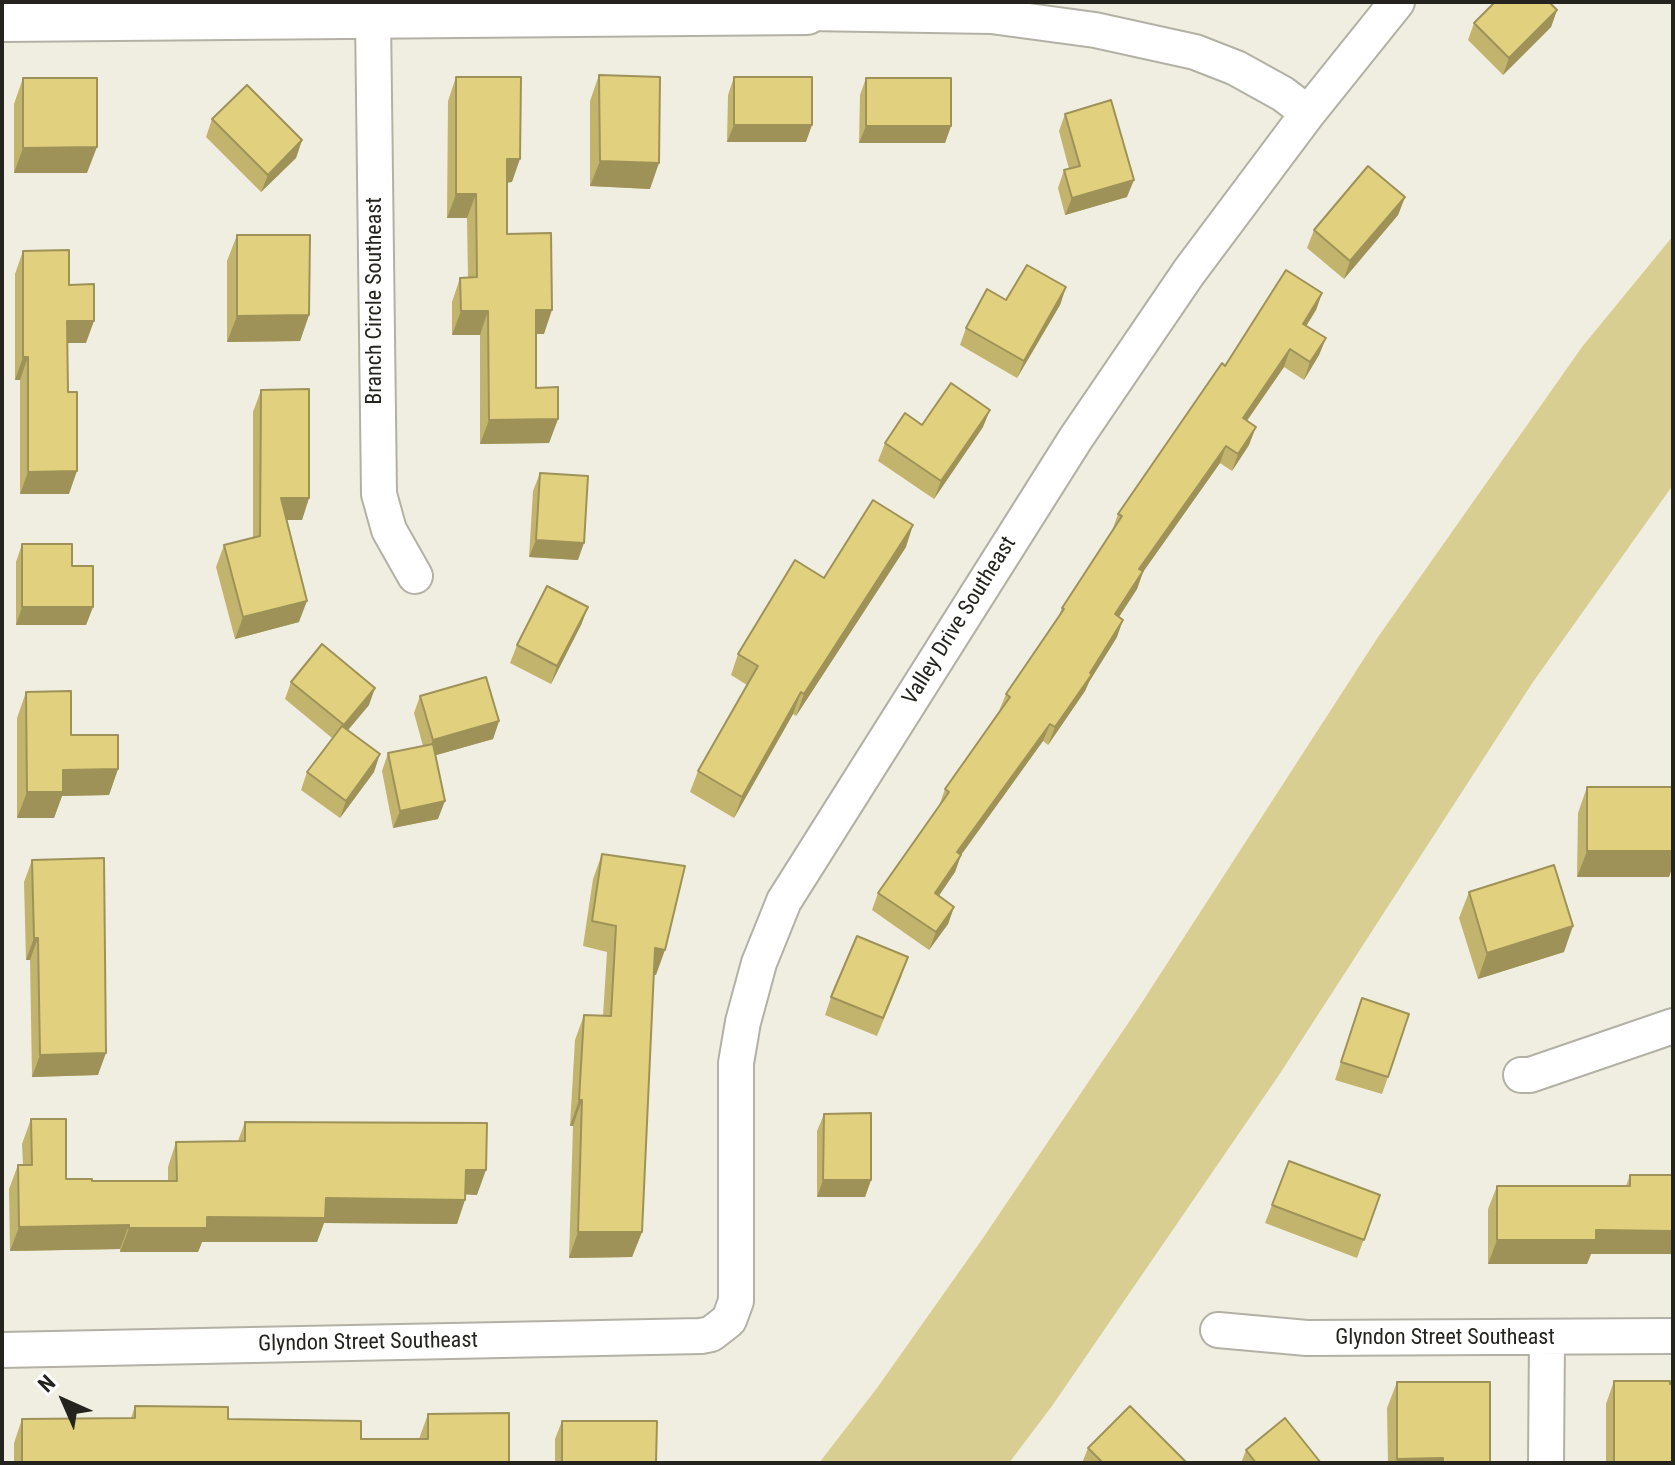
<!DOCTYPE html>
<html>
<head>
<meta charset="utf-8">
<style>
	body { margin:0 }
	#map { position:relative; width:1675px; height:1465px; overflow:hidden; background:#f0eee1; font-family:"Roboto Condensed",sans-serif }
	canvas { display:block }
	.frame { position:absolute; inset:0; border:4px solid #24231e; pointer-events:none }
	.north { position:absolute; left:24px; top:1361px; width:80px; height:80px; -webkit-text-stroke:6px #fff; paint-order:stroke; rotate:315deg; font-size:22px; font-weight:700; line-height:32px; text-align:center; color:#24231e }
	.north::after { content:''; display:block; margin:auto; width:28px; height:36px; background:#24231e; clip-path:polygon(50% 0,100% 100%,50% 72%,0 100%) }
</style>
</head>
<body>
<div id="map">
<canvas width="1675" height="1465"></canvas>
<div class="frame"></div>
<div class="north">N</div>
</div>
<script>
const c = document.querySelector('canvas').getContext('2d');
c.lineJoin = 'round';
function fill(path, color) { c.fillStyle = color; c.fill(path, 'evenodd'); }
const shape = rows => new Path2D(rows.map(r => 'M' + r).join(''));
function stroke(path, color, width, dash) { c.strokeStyle = color; c.lineWidth = width; c.lineCap = dash ? 'butt' : 'round'; c.setLineDash(dash || []); c.stroke(path); }
function write(font, color, halo, rows, align = 'center') {
  c.font = font + ' "Roboto Condensed",sans-serif'; c.lineWidth = 7; c.setLineDash([]); c.textBaseline = 'middle'; c.strokeStyle = halo; c.fillStyle = color; for (const [text, x, y, turn = 0] of rows) {
    c.save(); c.translate(x, y); c.rotate((+turn || 0) * Math.PI / 180); c.textAlign = isNaN(turn) ? turn : align; if (halo) c.strokeText(text, 0, 0); c.fillText(text, 0, 0); c.restore();
  }
}
const green = shape([
	[1673,236,1673,485,1533,682,1279,1075,1052,1406,1009,1463,819,1463,877,1388,983,1238,1137,1010,1378,637,1582,347]
]);
const minor = shape([
	[807,13,991,16,1095,30,1195,52,1236,68,1283,94,1308,113],
	[373,17,379,494,389,530,415,576],
	[1521,1075,1530,1075,1673,1026],
	[1218,1330,1307,1338,1673,1336],
	[2,1350,701,1336,711,1334,729,1320,736,1301,736,1063,743,1022,759,963,784,901,1076,438,1189,272,1308,113,1397,2],
	[1546,1463,1547,1337]
]);
const tertiary = shape([
	[2,20,807,13,807,2]
]);
const wall = shape([
	[1557,10,1551,27,1503,75,1468,40,1474,23],
	[599,75,650,189,590,186,590,101],
	[456,77,512,182,507,183,507,234,544,334,536,334,536,388,558,419,549,443,480,444,480,335,452,335,452,302,460,278,468,278,467,218,447,218,448,101],
	[734,77,806,142,727,142,728,95],
	[23,78,87,173,14,173,14,104],
	[866,78,951,126,945,143,859,143,860,95],
	[1065,114,1127,197,1065,215,1058,188,1064,170,1069,169,1059,131],
	[212,119,302,140,296,158,261,192,206,137],
	[1405,197,1398,215,1344,279,1307,248,1314,230],
	[237,235,309,315,300,341,227,342,227,261],
	[23,251,69,285,86,343,67,343,69,494,20,494,20,380,15,380,15,274],
	[1066,287,1060,305,1017,378,960,345,966,328,1006,300],
	[1322,293,1316,310,1306,326,1326,338,1319,355,1304,380,1284,367,1247,421,1249,445,1232,471,1220,463,1143,572,1137,589,1119,617,1117,637,1089,682,1085,691,1048,745,1043,741,961,855,955,872,939,896,954,907,948,924,929,950,872,910,878,893,939,806,945,789,999,711,1006,694,1059,615,1062,608,1112,531,1118,514,1225,366],
	[261,390,309,498,302,520,286,520,299,622,235,639,216,567,224,545,253,538,253,412],
	[922,425,983,427,934,499,878,461,885,443],
	[540,473,578,560,529,557,533,491],
	[22,544,72,566,93,607,86,625,16,625,16,562],
	[906,547,796,716,793,714,734,818,690,792,698,771,747,685,731,675,738,654,824,578],
	[588,607,581,625,551,684,510,663,517,645],
	[291,682,369,705,348,730,374,772,340,818,301,790,307,772,332,738,285,699],
	[26,692,71,735,118,769,109,795,62,796,54,818,17,818,17,718],
	[420,696,499,721,493,739,436,755,438,819,393,828,382,771,388,753,423,746,414,713],
	[1587,787,1669,877,1577,877,1578,813],
	[602,854,656,975,654,975,642,1232,632,1257,569,1258,573,1126,570,1126,575,1040,584,1015,603,1016,607,952,583,946,593,879],
	[32,860,98,1075,32,1077,30,960,26,960,24,882],
	[1469,892,1564,952,1478,979,1459,918],
	[902,975,877,1036,825,1015,831,997],
	[1362,998,1388,1077,1382,1094,1335,1080],
	[824,1114,871,1180,865,1197,817,1197,817,1131],
	[31,1119,66,1179,92,1181,168,1181,168,1167,176,1142,238,1141,245,1122,477,1195,466,1194,457,1224,324,1223,317,1242,202,1242,198,1252,120,1252,120,1249,10,1251,9,1189,18,1165,23,1165,22,1144],
	[1289,1161,1380,1195,1357,1258,1265,1223],
	[1630,1175,1673,1175,1673,1254,1591,1254,1587,1264,1488,1264,1488,1209,1497,1186,1626,1186],
	[1614,1381,1670,1384,1673,1463,1606,1463,1606,1404],
	[1397,1382,1490,1463,1388,1463,1387,1408],
	[135,1406,228,1419,361,1439,419,1439,428,1414,509,1463,14,1463,14,1443,22,1419,131,1418],
	[562,1421,656,1463,555,1463,555,1439],
	[1088,1448,1187,1463,1082,1463],
	[1246,1450,1321,1463,1241,1463]
]);
const shadedWall = shape([
	[1557,10,1551,27,1503,75,1509,58],
	[734,125,812,125,806,142,727,142],
	[866,126,951,126,945,143,859,143],
	[302,140,296,158,261,192,268,175],
	[97,147,87,173,14,173,23,148],
	[507,159,520,159,512,182,499,183],
	[600,161,659,163,650,189,590,186],
	[1134,180,1127,197,1065,215,1072,198],
	[456,194,476,194,467,218,447,218],
	[1405,197,1398,215,1344,279,1350,261],
	[1066,287,1060,305,1017,378,1024,361],
	[1322,293,1316,310,1297,341,1303,324],
	[536,310,552,310,544,334,527,334],
	[461,311,488,311,480,335,452,335],
	[309,315,300,341,227,342,237,316],
	[67,321,94,321,86,343,59,343],
	[1326,338,1319,355,1304,380,1310,362],
	[1290,349,1284,367,1236,436,1243,418],
	[23,357,28,357,20,380,15,380],
	[990,410,983,427,934,499,941,481],
	[558,419,549,443,480,444,489,420],
	[1256,427,1249,445,1232,471,1238,454],
	[1226,446,1220,463,1143,572,1137,589,1109,632,1115,614,1139,569],
	[77,471,69,494,20,494,28,472],
	[281,498,309,498,302,520,273,520],
	[913,525,906,547,796,716,804,694],
	[536,540,584,543,578,560,529,557],
	[307,601,299,622,235,639,243,617],
	[22,607,93,607,86,625,16,625],
	[588,607,581,625,551,684,557,666],
	[1123,620,1117,637,1089,682,1085,691,1048,745,1055,727],
	[375,688,369,705,338,742,344,725],
	[801,692,793,714,734,818,742,797],
	[499,721,493,739,426,758,433,740],
	[1050,724,1043,741,961,855,955,872,928,911,935,893,957,852],
	[380,754,374,772,340,818,346,801],
	[118,769,109,795,62,796,54,818,17,818,27,792,63,770],
	[445,801,438,819,393,828,400,811],
	[1587,851,1673,851,1673,866,1669,877,1577,877],
	[954,907,948,924,929,950,936,932],
	[1573,926,1564,952,1478,979,1487,953],
	[34,938,38,938,30,960,26,960],
	[655,948,665,950,656,975,646,974],
	[106,1053,98,1075,32,1077,40,1055],
	[579,1100,582,1100,573,1126,570,1126],
	[466,1170,486,1170,477,1195,457,1194],
	[823,1180,871,1180,865,1197,817,1197],
	[326,1198,465,1200,457,1224,324,1223,317,1242,202,1242,198,1252,120,1252,129,1228,207,1217],
	[129,1225,120,1249,10,1251,19,1227],
	[1596,1230,1673,1231,1673,1254,1591,1254,1587,1264,1488,1264,1497,1240],
	[578,1232,642,1232,632,1257,569,1258],
	[1443,1458,1441,1463,1396,1463,1397,1459]
]);
const building = shape([
	[1495,2,1549,2,1557,10,1509,58,1474,23,1495,2],
	[599,75,660,77,659,163,600,161,599,75],
	[456,77,521,77,520,159,507,159,507,234,551,233,552,310,536,310,536,388,558,387,558,419,489,420,488,311,461,311,460,278,477,277,476,194,456,194,456,77],
	[734,77,812,77,812,125,734,125,734,77],
	[23,78,97,78,97,147,23,148,23,78],
	[866,78,951,78,951,126,866,126,866,78],
	[247,85,302,140,268,175,212,119,247,85],
	[1111,100,1134,180,1072,198,1064,170,1080,166,1065,114,1111,100],
	[1368,166,1405,197,1350,261,1314,230,1368,166],
	[237,235,310,235,309,315,237,316,237,235],
	[69,250,69,285,94,284,94,321,67,321,68,392,77,392,77,471,28,472,28,357,23,357,23,251,69,250],
	[1027,265,1066,287,1024,361,966,328,987,289,1006,300,1027,265],
	[1286,270,1322,293,1303,324,1326,338,1310,362,1290,349,1243,418,1256,427,1238,454,1226,446,1139,569,1143,571,1115,614,1123,620,1090,673,1092,674,1055,727,1050,724,957,852,961,855,935,893,954,907,936,932,878,893,949,792,945,789,1010,697,1006,694,1064,609,1062,608,1122,516,1118,514,1222,363,1225,366,1286,270],
	[951,383,990,410,941,481,885,443,905,413,922,425,951,383],
	[309,389,309,498,281,498,307,601,243,617,224,545,260,536,261,390,309,389],
	[540,473,588,476,584,543,536,540,540,473],
	[873,500,913,525,804,694,801,692,742,797,698,771,758,666,738,654,795,560,824,578,873,500],
	[22,544,72,544,72,566,93,566,93,607,22,607,22,544],
	[547,586,588,607,557,666,517,645,547,586],
	[322,644,375,688,344,725,291,682,322,644],
	[486,677,499,721,433,740,420,696,486,677],
	[71,691,71,735,118,735,118,769,63,770,63,792,27,792,26,692,71,691],
	[342,726,380,754,346,801,307,772,342,726],
	[433,744,445,801,400,811,388,753,433,744],
	[1587,787,1673,787,1673,851,1587,851,1587,787],
	[602,854,685,866,665,950,655,948,642,1232,578,1232,582,1100,579,1100,584,1015,611,1016,616,926,592,921,602,854],
	[104,858,106,1053,40,1055,38,938,34,938,32,860,104,858],
	[1554,865,1573,926,1487,953,1469,892,1554,865],
	[857,936,908,957,883,1018,831,997,857,936],
	[1362,998,1409,1014,1388,1077,1341,1062,1362,998],
	[871,1113,871,1180,823,1180,824,1114,871,1113],
	[31,1119,66,1119,66,1179,92,1179,92,1181,177,1181,176,1142,245,1141,245,1122,487,1123,486,1170,466,1170,465,1200,326,1198,325,1218,207,1217,207,1228,129,1228,129,1225,19,1227,18,1165,32,1165,31,1119],
	[1289,1161,1380,1195,1364,1240,1272,1205,1289,1161],
	[1630,1175,1673,1175,1673,1231,1596,1230,1596,1240,1497,1240,1497,1186,1630,1186,1630,1175],
	[1614,1381,1670,1381,1670,1384,1673,1384,1673,1463,1614,1463,1614,1381],
	[1397,1382,1490,1382,1490,1463,1443,1463,1443,1458,1397,1459,1397,1382],
	[135,1406,228,1407,228,1419,361,1421,361,1439,428,1439,428,1414,509,1413,509,1463,22,1463,22,1419,135,1418,135,1406],
	[1130,1406,1187,1463,1103,1463,1088,1448,1130,1406],
	[1285,1418,1321,1463,1256,1463,1246,1450,1285,1418],
	[562,1421,657,1421,656,1463,562,1463,562,1421]
]);
const streetNames = [
	["Branch Circle Southeast",375,301,-90],
	["Valley Drive Southeast",960,621,-58],
	["Glyndon Street Southeast",1445,1338],
	["Glyndon Street Southeast",368,1343,-1]
];
fill(green, '#d9ce91');
stroke(minor, '#b3b1a5', 38);
stroke(tertiary, '#b3b1a5', 46);
stroke(minor, '#fff', 34);
stroke(tertiary, '#fff', 42);
fill(wall, '#c2b46c');
fill(shadedWall, '#9e9258');
fill(building, '#e1d17e');
stroke(building, '#9e9258', 2);
write('22px', '#24231e', '#fff', streetNames);
</script>
</body>
</html>
